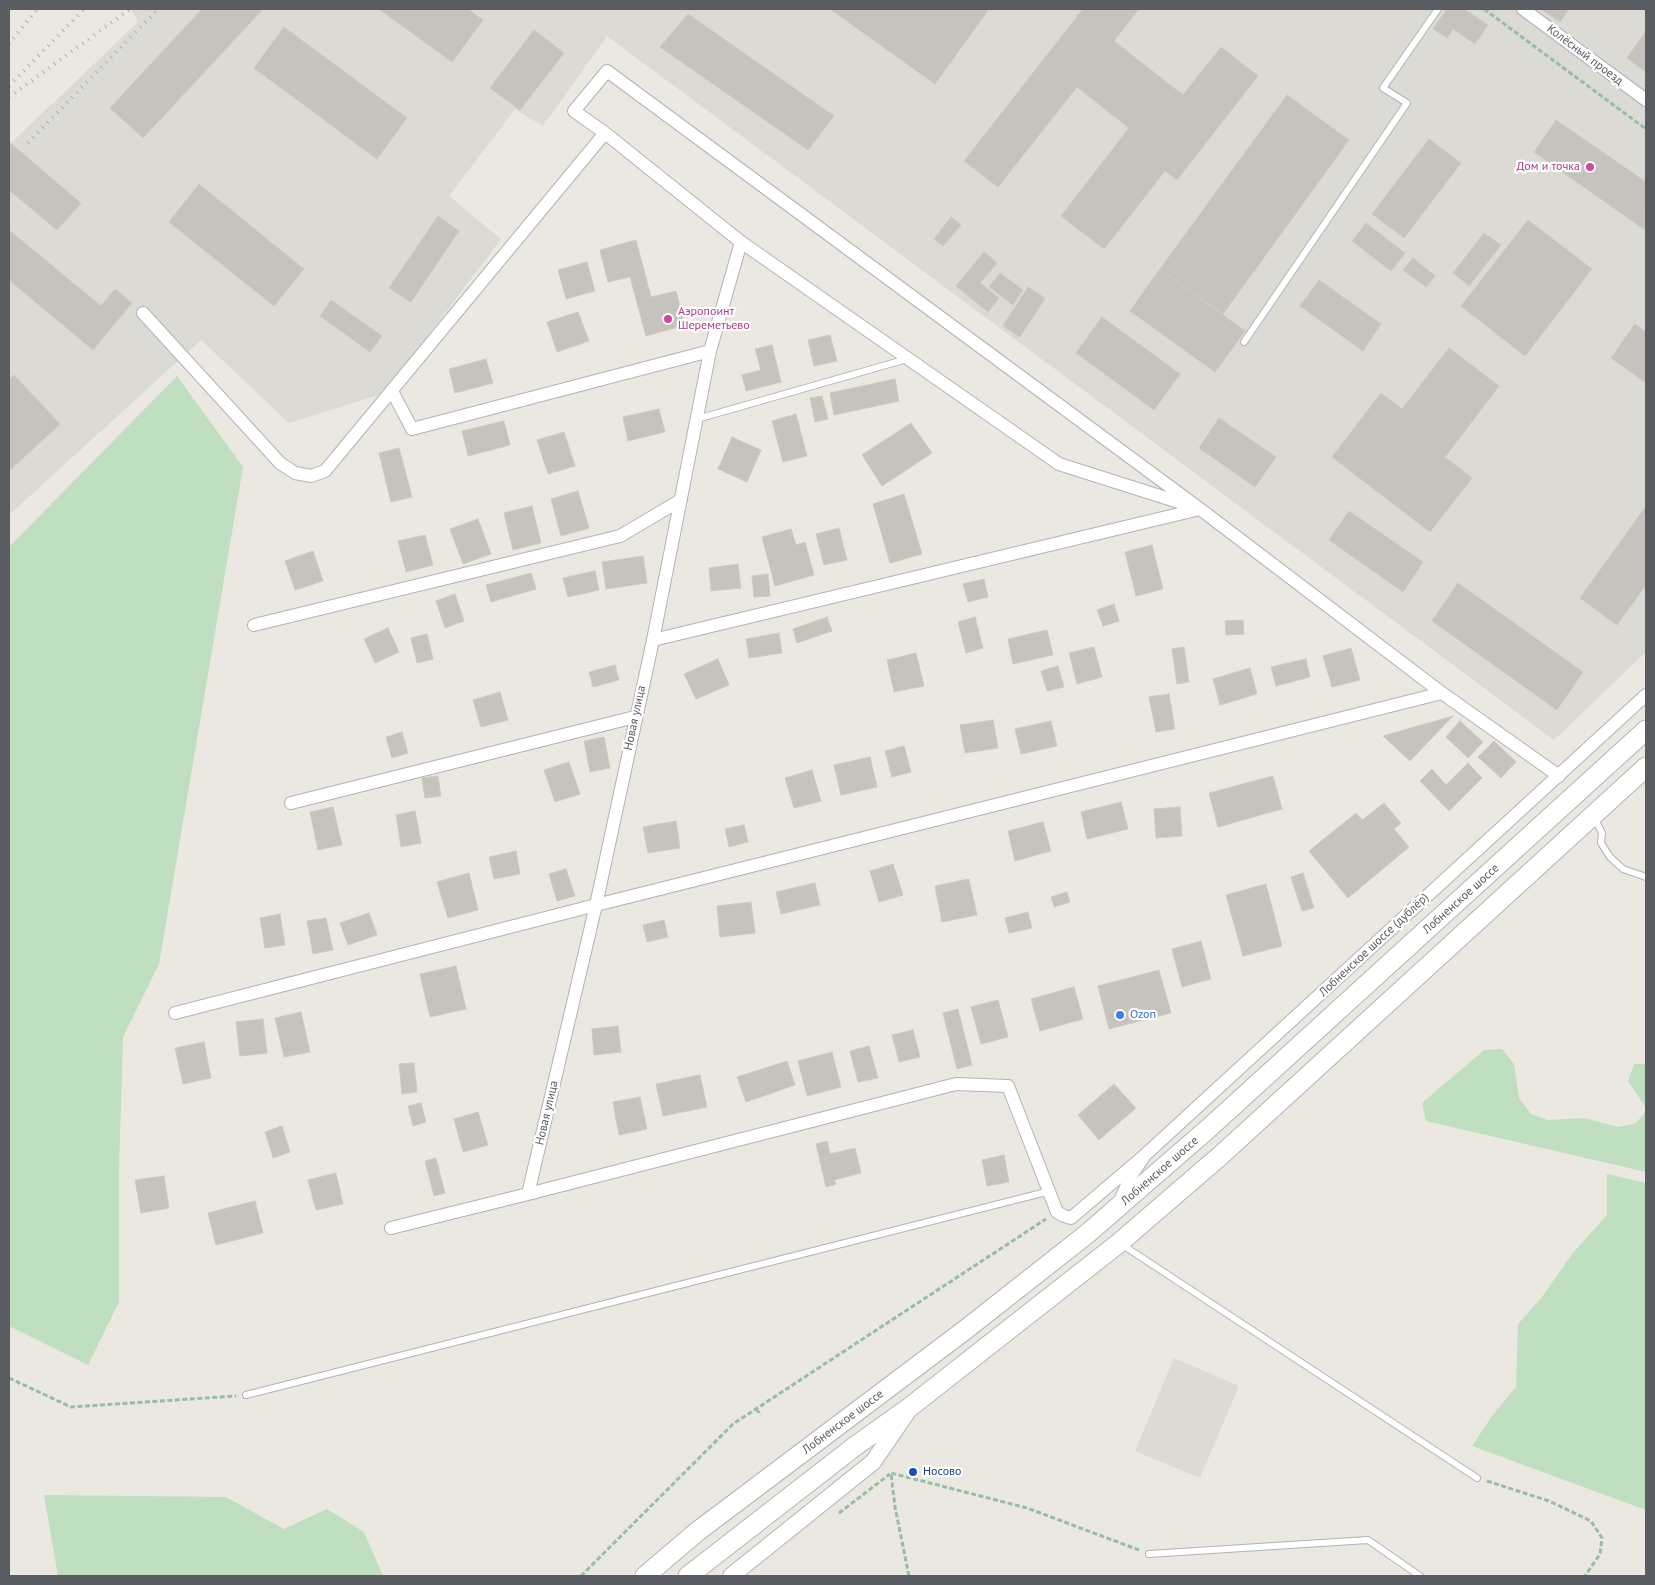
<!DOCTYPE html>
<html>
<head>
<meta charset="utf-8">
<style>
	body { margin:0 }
	#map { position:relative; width:1655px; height:1585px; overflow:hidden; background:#eae8e0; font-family:"PT Sans",sans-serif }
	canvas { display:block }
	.frame { position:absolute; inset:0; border:10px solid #595c60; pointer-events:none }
</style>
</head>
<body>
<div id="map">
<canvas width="1655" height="1585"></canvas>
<div class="frame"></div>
</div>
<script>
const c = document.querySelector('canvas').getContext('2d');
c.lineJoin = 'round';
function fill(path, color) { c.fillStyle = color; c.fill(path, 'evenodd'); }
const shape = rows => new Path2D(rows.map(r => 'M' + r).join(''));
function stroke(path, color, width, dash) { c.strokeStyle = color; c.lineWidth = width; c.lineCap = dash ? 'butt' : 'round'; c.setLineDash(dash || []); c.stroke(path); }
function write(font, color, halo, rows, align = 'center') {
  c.font = font + ' "PT Sans",sans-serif'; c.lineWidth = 4.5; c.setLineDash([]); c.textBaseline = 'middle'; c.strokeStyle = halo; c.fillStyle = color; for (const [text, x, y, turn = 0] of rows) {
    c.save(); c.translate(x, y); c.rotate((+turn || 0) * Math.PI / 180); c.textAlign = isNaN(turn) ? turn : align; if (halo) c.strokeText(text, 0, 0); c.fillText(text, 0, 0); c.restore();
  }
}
const industrial = shape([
	[131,9,1646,9,1646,652,1554,740,607,36,543,126,515,109,449,196,501,239,385,393,289,423,201,340,9,515,9,145,138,22],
	[1174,1358,1239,1386,1200,1478,1135,1451]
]);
const green = shape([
	[177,376,243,467,159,964,123,1037,119,1170,119,1302,88,1365,9,1326,9,547],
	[1502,1049,1514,1064,1519,1098,1531,1114,1548,1120,1584,1118,1618,1127,1636,1123,1646,1111,1646,1172,1426,1121,1422,1103,1484,1050],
	[1634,1064,1646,1064,1646,1108,1628,1081],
	[1607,1174,1646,1183,1646,1510,1472,1446,1492,1416,1516,1387,1518,1324,1542,1297,1572,1254,1607,1215],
	[44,1495,226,1497,284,1529,327,1509,364,1532,383,1576,58,1576]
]);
const building = shape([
	[202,9,263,9,143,138,110,108,202,9],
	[379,9,468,9,483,20,452,62,379,9],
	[830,9,989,9,935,84,830,9],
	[1083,9,1139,9,1114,41,1183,95,1221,47,1258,76,1177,180,1165,171,1104,249,1061,216,1129,128,1077,87,998,187,964,161,1083,9],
	[1447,9,1464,9,1488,25,1475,44,1453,29,1447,38,1433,29,1447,9],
	[1541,9,1569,9,1560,22,1541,9],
	[688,14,834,116,808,150,660,47,688,14],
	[284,27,407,118,377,159,254,68,284,27],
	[534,30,564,53,520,110,490,88,534,30],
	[1646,31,1646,72,1627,58,1646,31],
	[1287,95,1349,140,1223,314,1160,269,1287,95],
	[1556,120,1646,182,1645,230,1534,152,1556,120],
	[1429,139,1461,163,1404,238,1372,214,1429,139],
	[9,142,81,203,57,230,9,190,9,142],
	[199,184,304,269,274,306,169,222,199,184],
	[438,216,459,231,411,302,389,288,438,216],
	[951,217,961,225,943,246,934,239,951,217],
	[1528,220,1592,269,1525,356,1461,306,1528,220],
	[1366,223,1405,253,1391,271,1352,241,1366,223],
	[9,230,101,306,115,289,132,303,93,350,9,280,9,230],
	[1484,233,1501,245,1469,286,1453,273,1484,233],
	[636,240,651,297,676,291,685,325,646,336,630,277,608,282,600,250,636,240],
	[984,252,997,263,980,283,999,298,988,312,956,286,984,252],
	[1413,258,1435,276,1426,287,1403,270,1413,258],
	[587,262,595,291,566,299,558,270,587,262],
	[1160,269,1245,331,1215,372,1130,311,1160,269],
	[1000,273,1023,290,1013,305,989,287,1000,273],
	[1319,280,1381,324,1363,351,1300,306,1319,280],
	[1028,287,1045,298,1020,337,1003,326,1028,287],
	[331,300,382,336,370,352,320,316,331,300],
	[578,312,589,341,557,352,547,322,578,312],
	[1102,317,1180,374,1154,410,1076,353,1102,317],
	[1635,324,1646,332,1646,383,1611,358,1635,324],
	[830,335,837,361,814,366,808,340,830,335],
	[772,345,781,382,746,391,742,375,761,370,755,349,772,345],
	[1449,348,1499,386,1445,457,1472,478,1430,532,1332,457,1381,393,1402,409,1449,348],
	[486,359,493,383,455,393,449,369,486,359],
	[14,375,60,424,9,471,9,380,14,375],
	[895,379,899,401,834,415,830,393,895,379],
	[822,396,828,419,815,422,810,398,822,396],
	[659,409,665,432,628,441,623,417,659,409],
	[796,414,807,456,783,462,772,421,796,414],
	[1219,418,1276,457,1255,487,1199,448,1219,418],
	[504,421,510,445,468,456,462,431,504,421],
	[911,423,932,453,882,486,862,455,911,423],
	[564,432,575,466,548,474,537,440,564,432],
	[732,437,761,450,747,482,718,469,732,437],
	[399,448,412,497,391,502,379,453,399,448],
	[578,491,589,528,561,536,551,499,578,491],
	[904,494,922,554,890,563,873,504,904,494],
	[532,506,541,543,513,550,504,513,532,506],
	[1646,506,1646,585,1617,625,1580,598,1646,506],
	[1349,511,1423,562,1403,592,1329,540,1349,511],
	[478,519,491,554,463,564,450,529,478,519],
	[839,528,847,560,824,565,816,534,839,528],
	[791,529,796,545,805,542,814,575,775,586,762,537,791,529],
	[425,535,433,565,406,572,398,541,425,535],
	[1152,545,1163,589,1136,596,1125,552,1152,545],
	[313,551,323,581,295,590,285,561,313,551],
	[643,556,647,583,606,589,602,562,643,556],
	[738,564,741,588,711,591,709,568,738,564],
	[595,571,599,590,568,597,563,578,595,571],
	[531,573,536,589,491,602,486,585,531,573],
	[768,574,770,596,754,597,752,576,768,574],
	[984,579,988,597,968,602,963,584,984,579],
	[1458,583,1583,672,1557,710,1432,621,1458,583],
	[455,594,464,621,445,628,436,601,455,594],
	[1114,604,1119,621,1103,626,1097,610,1114,604],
	[827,617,832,631,797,643,793,629,827,617],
	[975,617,983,648,966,653,958,622,975,617],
	[1243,620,1244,634,1226,635,1225,621,1243,620],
	[388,628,399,652,375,663,364,639,388,628],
	[1047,630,1053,655,1013,664,1008,639,1047,630],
	[779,633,782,653,749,658,746,639,779,633],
	[427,634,433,659,417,663,411,638,427,634],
	[1094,647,1102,677,1077,684,1069,653,1094,647],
	[1184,647,1189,682,1177,684,1172,649,1184,647],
	[1351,648,1360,680,1332,687,1323,656,1351,648],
	[916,653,924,686,894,692,887,660,916,653],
	[718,659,729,685,696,699,684,674,718,659],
	[1306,659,1310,677,1276,686,1271,667,1306,659],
	[615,665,619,680,593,687,589,672,615,665],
	[1058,666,1064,687,1047,691,1041,671,1058,666],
	[1250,668,1257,694,1220,705,1213,679,1250,668],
	[500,692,508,720,481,727,473,700,500,692],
	[1169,694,1175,729,1156,732,1149,697,1169,694],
	[1453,716,1410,761,1383,736,1453,716],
	[993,720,998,748,965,753,960,725,993,720],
	[1051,721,1057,746,1021,754,1015,729,1051,721],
	[1460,721,1483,742,1468,758,1446,737,1460,721],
	[402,732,408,753,392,758,386,737,402,732],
	[604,737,610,768,590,772,584,741,604,737],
	[1494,741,1516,762,1501,778,1478,757,1494,741],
	[904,746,911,772,892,777,885,751,904,746],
	[870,757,877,787,841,795,834,765,870,757],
	[569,762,580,794,555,802,544,770,569,762],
	[1468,763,1482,778,1449,811,1420,781,1432,769,1446,785,1468,763],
	[812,770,821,801,794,808,785,778,812,770],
	[438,776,441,796,425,798,422,778,438,776],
	[1273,776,1282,809,1218,827,1209,793,1273,776],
	[1121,802,1128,829,1087,839,1081,812,1121,802],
	[1384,803,1401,823,1394,829,1409,847,1348,898,1309,851,1356,813,1362,820,1384,803],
	[333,807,342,845,318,850,310,812,333,807],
	[1180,807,1182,836,1156,838,1154,809,1180,807],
	[415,811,421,843,401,847,396,815,415,811],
	[676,821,680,848,648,853,643,827,676,821],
	[1043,822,1051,851,1015,861,1008,831,1043,822],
	[744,825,748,842,729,847,725,829,744,825],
	[516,851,520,874,494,879,489,857,516,851],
	[893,864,903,895,879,902,870,871,893,864],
	[566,869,575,896,557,901,549,874,566,869],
	[469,873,478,910,448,918,437,882,469,873],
	[1303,873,1314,908,1302,911,1291,877,1303,873],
	[969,879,977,915,942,922,935,886,969,879],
	[815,883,820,905,781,914,776,892,815,883],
	[1266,884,1282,946,1243,956,1226,895,1266,884],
	[1067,892,1070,902,1054,907,1051,897,1067,892],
	[751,902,755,933,720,937,717,906,751,902],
	[1028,912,1032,928,1009,933,1005,918,1028,912],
	[369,913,377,935,348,945,340,923,369,913],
	[280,914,285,945,265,948,260,918,280,914],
	[326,918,333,950,313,954,307,921,326,918],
	[664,920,668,937,647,942,643,925,664,920],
	[1201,941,1211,979,1182,987,1172,949,1201,941],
	[456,966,466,1009,430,1017,420,974,456,966],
	[1159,970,1171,1013,1109,1029,1098,986,1159,970],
	[1074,987,1083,1019,1040,1031,1031,999,1074,987],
	[998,1000,1008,1037,981,1044,971,1007,998,1000],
	[958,1009,972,1065,957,1069,943,1013,958,1009],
	[301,1012,310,1052,284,1057,275,1018,301,1012],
	[263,1019,267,1053,240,1056,236,1022,263,1019],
	[618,1026,621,1052,594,1055,592,1029,618,1026],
	[913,1030,920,1057,899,1062,892,1035,913,1030],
	[204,1042,211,1078,183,1084,175,1048,204,1042],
	[869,1046,878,1078,858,1082,850,1051,869,1046],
	[832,1052,841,1087,807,1096,798,1061,832,1052],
	[787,1061,795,1085,746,1102,737,1077,787,1061],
	[414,1063,417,1092,402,1094,399,1064,414,1063],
	[700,1075,707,1107,663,1116,656,1084,700,1075],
	[1114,1084,1136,1108,1099,1140,1078,1115,1114,1084],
	[640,1097,647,1129,619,1135,613,1102,640,1097],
	[421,1103,426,1122,413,1126,408,1106,421,1103],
	[478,1112,488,1145,463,1152,454,1119,478,1112],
	[282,1126,290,1152,273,1158,265,1132,282,1126],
	[827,1141,830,1154,855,1148,861,1173,834,1180,836,1184,826,1187,816,1144,827,1141],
	[1004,1155,1009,1182,987,1186,982,1160,1004,1155],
	[436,1158,445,1193,434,1196,425,1161,436,1158],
	[336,1173,343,1204,316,1210,308,1180,336,1173],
	[164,1176,169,1208,141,1213,135,1180,164,1176],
	[255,1201,263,1233,216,1245,208,1213,255,1201]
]);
const path = shape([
	[1484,9,1646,129],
	[9,1378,71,1407,236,1396],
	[756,1409,761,1415],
	[1487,1481,1549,1501,1591,1521,1602,1538,1600,1554,1585,1576],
	[839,1513,890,1474],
	[581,1576,733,1424,1046,1219],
	[909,1576,895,1507,891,1473,1027,1508,1139,1550]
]);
const service = shape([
	[1244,342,1407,103,1383,88,1438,9],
	[697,419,907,359],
	[1594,817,1602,833,1601,843,1610,857,1623,869,1646,877],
	[1121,1244,1477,1478],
	[246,1395,1050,1191],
	[1149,1554,1368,1540,1420,1576]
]);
const minor = shape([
	[1523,9,1646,100],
	[605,133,741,242,1059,464,1188,505],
	[143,313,280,463,295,473,311,476,325,471,605,133,574,111,607,71,1200,509,1442,693,1559,776],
	[392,391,412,429,710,351],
	[254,625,620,536,681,500],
	[653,640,1200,509],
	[291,803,635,717],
	[175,1013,596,905,1442,693],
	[528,1194,596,905,653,640,710,351,741,242],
	[1119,1203,1131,1176,1145,1155,1646,695],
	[391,1228,528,1194,956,1084,1008,1086,1057,1212,1064,1216,1071,1218,1145,1155]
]);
const tertiary = shape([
	[731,1576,873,1462,908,1411]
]);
const secondary = shape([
	[645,1576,698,1531,965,1330,1087,1234,1210,1127,1646,730],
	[688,1576,854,1447,910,1407,1119,1243,1220,1156,1646,767]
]);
const rail = shape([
	[9,44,37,9],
	[9,86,84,9],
	[9,97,130,9],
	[28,143,158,9]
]);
const markers = [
	[1590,167,5,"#d1479c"],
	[668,319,5,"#d1479c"],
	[1120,1015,5,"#3f7fe0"],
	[913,1472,5,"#1a4fb4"]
];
const streetNames = [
	["Колёсный проезд",1585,55,37],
	["Новая улица",635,718,-78],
	["Лобненское шоссе",1461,899,-42],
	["Лобненское шоссе (дублёр)",1374,945,-43],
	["Новая улица",547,1113,-77],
	["Лобненское шоссе",1160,1171,-41],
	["Лобненское шоссе",843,1422,-37]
];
const hotelNames = [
	["Дом и точка",1580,167],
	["Аэропоинт",678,312,"left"],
	["Шереметьево",678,326,"left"]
];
const shopNames = [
	["Ozon",1130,1015]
];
const transitNames = [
	["Носово",923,1472]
];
fill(industrial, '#dcdad5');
fill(green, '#bfdfc0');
fill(building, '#c6c3be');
stroke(building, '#cecac0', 1);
stroke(service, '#b1b3b7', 8);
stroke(minor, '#b1b3b7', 14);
stroke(tertiary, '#b1b3b7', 18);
stroke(secondary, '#b2b5b9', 21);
stroke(path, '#98bda3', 3, [5, 2.5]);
stroke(service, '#fff', 6);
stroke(minor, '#fff', 12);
stroke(tertiary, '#fff', 16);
stroke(secondary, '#fff', 19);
stroke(rail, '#afb0b0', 4, [1, 6]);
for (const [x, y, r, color] of markers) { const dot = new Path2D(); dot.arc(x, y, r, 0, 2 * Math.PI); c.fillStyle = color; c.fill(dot); stroke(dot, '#fff', 2); }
write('12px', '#595c60', '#fff', streetNames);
write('12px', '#b23c85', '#fff', hotelNames, 'right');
write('12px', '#366cbe', '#fff', shopNames, 'left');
write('12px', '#164399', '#fff', transitNames, 'left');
</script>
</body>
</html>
